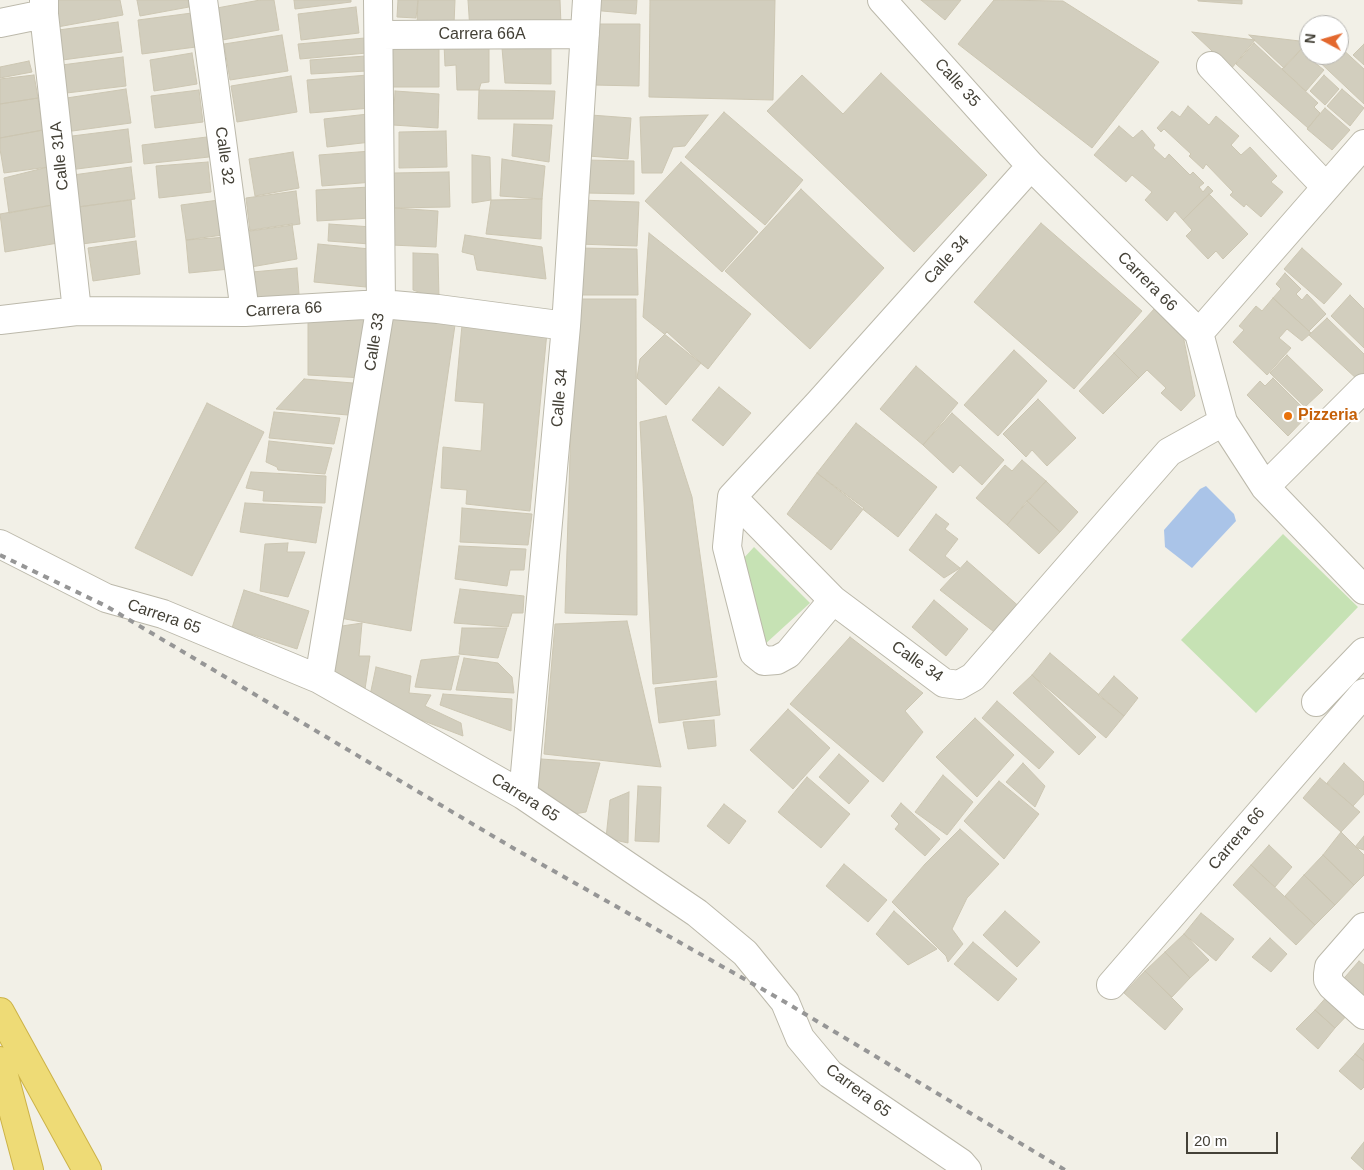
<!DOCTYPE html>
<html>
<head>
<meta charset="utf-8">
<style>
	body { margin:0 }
	#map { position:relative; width:1364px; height:1170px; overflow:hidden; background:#f2f0e7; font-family:Arial,sans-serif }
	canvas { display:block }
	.north { position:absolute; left:1299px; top:15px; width:50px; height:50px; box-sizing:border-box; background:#fff; border:1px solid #b4b3af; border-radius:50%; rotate:276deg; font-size:14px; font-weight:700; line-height:20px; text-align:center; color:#444137 }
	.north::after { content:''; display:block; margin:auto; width:18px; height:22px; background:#e3682e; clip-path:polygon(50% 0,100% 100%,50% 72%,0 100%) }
	.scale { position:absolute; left:1186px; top:1132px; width:92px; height:22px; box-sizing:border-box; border:2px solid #444137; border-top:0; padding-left:6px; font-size:15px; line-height:18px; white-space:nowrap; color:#444137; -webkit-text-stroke:4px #fff; paint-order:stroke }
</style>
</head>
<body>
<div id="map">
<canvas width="1364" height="1170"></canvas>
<div class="north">N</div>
<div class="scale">20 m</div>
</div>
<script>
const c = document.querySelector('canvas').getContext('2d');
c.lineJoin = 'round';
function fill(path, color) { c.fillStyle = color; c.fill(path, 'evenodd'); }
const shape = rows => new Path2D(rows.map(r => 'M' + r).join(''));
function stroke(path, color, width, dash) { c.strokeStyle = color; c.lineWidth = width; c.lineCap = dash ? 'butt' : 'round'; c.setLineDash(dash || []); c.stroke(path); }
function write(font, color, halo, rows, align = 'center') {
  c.font = font + ' Arial,sans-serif'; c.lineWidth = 4.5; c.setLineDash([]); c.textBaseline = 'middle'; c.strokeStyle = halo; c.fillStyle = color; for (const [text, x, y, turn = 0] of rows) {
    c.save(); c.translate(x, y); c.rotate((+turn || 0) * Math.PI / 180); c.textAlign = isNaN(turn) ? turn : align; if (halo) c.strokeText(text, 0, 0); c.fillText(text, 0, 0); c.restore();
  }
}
const green = shape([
	[1283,534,1358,607,1256,713,1181,640],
	[754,547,810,603,763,646,742,560]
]);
const water = shape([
	[1206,486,1234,514,1236,521,1192,568,1165,547,1164,530,1200,489]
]);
const building = shape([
	[47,0,120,0,123,15,52,28,47,0],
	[137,0,188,0,189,7,140,16,137,0],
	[260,0,274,0,279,30,222,40,217,8,260,0],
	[294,0,351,0,351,2,295,9,294,0],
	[398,0,418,0,416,18,397,17,398,0],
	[418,0,455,0,454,24,417,23,418,0],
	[468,0,560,0,561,25,470,31,468,0],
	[592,0,637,0,636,14,591,10,592,0],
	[650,0,775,0,773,100,649,97,650,0],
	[921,0,961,0,945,20,921,0],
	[994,0,1063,1,1159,62,1092,148,958,44,994,0],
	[1198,0,1242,0,1242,4,1198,1,1198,0],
	[356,7,359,33,301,40,298,14,356,7],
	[192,13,196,47,142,54,138,20,192,13],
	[118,22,122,52,55,61,51,31,118,22],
	[594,24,640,24,639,86,593,85,594,24],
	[1192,32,1255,40,1231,69,1192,32],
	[282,35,288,71,230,80,224,44,282,35],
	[1249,35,1308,42,1284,68,1249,35],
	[365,38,367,53,300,59,298,44,365,38],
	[551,38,551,84,505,83,502,48,551,38],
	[1254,43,1318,103,1314,107,1320,113,1308,128,1236,64,1254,43],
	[444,44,489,44,489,82,481,83,479,90,457,90,456,65,445,66,444,44],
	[1364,44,1364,65,1353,55,1364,44],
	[1339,46,1364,69,1364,104,1312,55,1339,55,1339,46],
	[1303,47,1309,52,1309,55,1312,55,1316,59,1314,62,1324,70,1306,91,1282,69,1303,47],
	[392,48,439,48,439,87,392,87,392,48],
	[192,53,197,84,154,91,150,60,192,53],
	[366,56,367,71,311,74,310,60,366,56],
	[123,57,126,86,58,94,54,66,123,57],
	[29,61,32,72,0,78,0,67,29,61],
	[881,73,987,175,914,252,767,111,802,75,843,114,881,73],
	[34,75,38,98,0,104,0,79,34,75],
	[368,75,371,108,310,113,307,80,368,75],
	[1324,75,1339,89,1325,105,1310,91,1324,75],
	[291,76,297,112,237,122,231,86,291,76],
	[126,89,131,123,65,132,60,99,126,89],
	[1342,89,1364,108,1350,126,1327,106,1342,89],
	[199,90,203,122,155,128,151,96,199,90],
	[479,90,555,91,553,119,478,119,479,90],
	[395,91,439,94,438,128,393,125,395,91],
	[38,98,43,130,0,138,0,104,38,98],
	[1188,106,1209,125,1216,116,1239,136,1231,145,1241,155,1250,147,1277,176,1271,182,1283,192,1261,217,1246,204,1244,207,1230,195,1233,192,1206,164,1203,169,1189,156,1191,154,1164,129,1161,132,1157,128,1172,111,1180,117,1188,106],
	[1325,108,1350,130,1332,150,1307,129,1325,108],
	[724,112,803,180,765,225,685,157,724,112],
	[368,114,371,142,327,147,324,119,368,114],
	[591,115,631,118,628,159,588,156,591,115],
	[708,115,685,146,673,147,662,173,642,173,640,117,708,115],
	[514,124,552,125,549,162,512,156,514,124],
	[1119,126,1133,138,1142,130,1155,145,1153,148,1165,159,1169,154,1190,175,1193,172,1204,183,1199,187,1203,192,1208,186,1213,191,1183,220,1175,211,1167,221,1145,200,1152,192,1132,175,1126,182,1094,155,1119,126],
	[128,129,132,162,69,170,64,137,128,129],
	[43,130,48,167,4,173,0,149,0,138,43,130],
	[446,131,447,167,399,168,399,132,446,131],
	[207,137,209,157,144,164,142,145,207,137],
	[371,151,374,182,322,186,319,155,371,151],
	[293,152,299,188,255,196,249,159,293,152],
	[472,155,490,157,491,200,472,203,472,155],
	[502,159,545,166,542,199,500,196,502,159],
	[585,160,634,161,634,194,585,193,585,160],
	[208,162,211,192,159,198,156,166,208,162],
	[681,162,758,232,722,272,645,201,681,162],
	[48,167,58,204,9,213,4,178,48,167],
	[131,167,135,199,78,207,73,175,131,167],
	[449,172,450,207,394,208,393,173,449,172],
	[370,187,371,218,317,221,316,190,370,187],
	[801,189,884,268,810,349,725,271,801,189],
	[296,191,300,224,250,231,246,198,296,191],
	[1209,194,1248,234,1223,259,1216,251,1208,259,1186,236,1192,230,1183,220,1209,194],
	[542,199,541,239,486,234,491,200,542,199],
	[131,200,135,237,82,244,78,207,131,200],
	[219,200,223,235,186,240,181,205,219,200],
	[579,200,639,202,637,246,577,244,579,200],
	[58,204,64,242,5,252,0,214,58,204],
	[394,208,438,211,436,247,391,245,394,208],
	[1041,223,1142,311,1074,389,974,302,1041,223],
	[292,224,297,259,251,267,245,231,292,224],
	[329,224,372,227,370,244,328,241,329,224],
	[649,233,751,314,708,369,643,317,649,233],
	[465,235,542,247,546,279,477,270,474,255,462,252,465,235],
	[227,237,230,269,189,273,186,240,227,237],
	[136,241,140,274,93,281,88,248,136,241],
	[318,244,370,249,366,287,314,282,318,244],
	[577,248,637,249,638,295,577,295,577,248],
	[1302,248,1342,284,1324,304,1284,269,1302,248],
	[413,253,438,254,439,299,413,290,413,253],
	[297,268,299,294,255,299,252,272,297,268],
	[1285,273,1301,289,1296,294,1302,300,1307,294,1326,314,1309,331,1273,298,1281,289,1276,284,1285,273],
	[1350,295,1364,309,1364,348,1331,316,1350,295],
	[1273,298,1311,333,1302,341,1287,329,1279,338,1291,348,1267,375,1233,342,1244,330,1239,326,1256,306,1262,311,1273,298],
	[575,299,636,299,637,615,565,613,575,299],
	[1155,308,1183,335,1195,396,1181,411,1161,393,1166,388,1147,370,1139,378,1114,353,1155,308],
	[308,311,366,311,364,378,308,375,308,311],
	[388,313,455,325,411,631,340,618,388,313],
	[1327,318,1364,354,1364,373,1358,380,1309,335,1327,318],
	[462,325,547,332,530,511,466,504,467,490,441,488,443,447,481,451,484,403,455,401,462,325],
	[667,332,701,363,666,405,637,378,640,359,667,332],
	[1014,350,1047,381,998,436,964,405,1014,350],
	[1114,353,1139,378,1103,414,1079,391,1114,353],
	[1287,355,1323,390,1305,407,1270,373,1287,355],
	[916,366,958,403,923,445,880,409,916,366],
	[1273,378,1309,414,1288,436,1247,395,1260,381,1265,386,1273,378],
	[304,379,365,384,360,416,276,409,304,379],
	[719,387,751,413,723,446,692,420,719,387],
	[1038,399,1076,438,1047,466,1032,450,1026,457,1003,434,1038,399],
	[207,403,264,432,192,576,135,548,207,403],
	[274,412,340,418,334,444,269,438,274,412],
	[952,413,1004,460,982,485,960,465,953,473,923,445,952,413],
	[666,416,692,497,717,677,653,684,640,422,666,416],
	[856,423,937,487,898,537,817,473,856,423],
	[269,441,332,448,325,474,278,470,277,467,266,462,269,441],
	[1022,460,1046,481,1007,525,976,498,1005,465,1012,471,1022,460],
	[251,472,326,476,325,503,263,501,264,491,246,488,251,472],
	[817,473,864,508,831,550,787,514,817,473],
	[1046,481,1078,512,1060,532,1027,501,1046,481],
	[1027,501,1060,532,1039,554,1007,525,1027,501],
	[245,503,322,507,316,543,240,532,245,503],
	[462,508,532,514,528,545,460,542,462,508],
	[936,514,949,524,945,529,958,539,945,556,960,568,944,578,909,550,936,514],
	[288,543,287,552,305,552,288,597,260,591,265,544,288,543],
	[459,546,526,549,524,570,510,570,507,586,455,579,459,546],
	[967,561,1022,609,998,635,940,590,967,561],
	[460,589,524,596,523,613,512,613,508,627,454,623,460,589],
	[244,590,309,611,297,649,232,628,244,590],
	[934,600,968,629,946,656,912,627,934,600],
	[627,621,661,767,544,754,555,624,627,621],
	[362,623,359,656,370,656,365,689,337,683,327,675,332,641,339,640,342,626,362,623],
	[462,628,507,628,498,658,459,654,462,628],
	[850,637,923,693,905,711,923,732,883,782,790,704,850,637],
	[1050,653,1124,716,1106,738,1032,675,1050,653],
	[459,656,451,690,415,687,421,660,459,656],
	[464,658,498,663,512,677,514,693,456,690,464,658],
	[376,667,411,676,409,693,431,695,425,706,461,723,463,736,369,700,376,667],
	[1032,675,1096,737,1079,755,1013,693,1032,675],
	[1114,676,1138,698,1124,716,1098,695,1114,676],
	[716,681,720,715,659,723,655,688,716,681],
	[443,694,512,699,511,731,440,705,443,694],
	[997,701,1054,752,1039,769,982,718,997,701],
	[788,709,830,748,793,789,750,750,788,709],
	[975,718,1014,755,977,797,936,757,975,718],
	[714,720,716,746,688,749,683,722,714,720],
	[839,754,869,781,849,804,819,777,839,754],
	[541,759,600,763,586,812,568,815,537,796,541,759],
	[1023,763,1045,786,1035,807,1006,782,1023,763],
	[1344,763,1364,782,1364,794,1353,806,1327,783,1344,763],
	[943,775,973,802,947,835,915,812,943,775],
	[807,777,850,814,821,848,778,812,807,777],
	[1320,778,1360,812,1341,832,1303,798,1320,778],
	[999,781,1039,814,1004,859,964,821,999,781],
	[638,786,661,787,659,842,635,841,638,786],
	[629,792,628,843,606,838,610,800,629,792],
	[901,803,940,839,925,856,895,829,899,824,891,816,901,803],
	[724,804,746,821,729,844,707,826,724,804],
	[960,829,999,864,967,898,952,929,963,944,948,962,946,956,892,902,925,864,960,829],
	[1341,832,1364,855,1364,875,1354,885,1323,855,1341,832],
	[1364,836,1364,850,1355,847,1364,836],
	[1269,845,1292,867,1275,887,1251,865,1269,845],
	[1323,855,1354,885,1335,905,1304,875,1323,855],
	[844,864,887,900,868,922,826,886,844,864],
	[1251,865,1315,925,1296,945,1233,885,1251,865],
	[1304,875,1335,905,1315,925,1285,896,1304,875],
	[894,911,937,949,908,965,876,934,894,911],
	[1005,911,1040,942,1017,967,983,935,1005,911],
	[1201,913,1234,939,1216,961,1184,934,1201,913],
	[1184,934,1209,960,1190,978,1165,952,1184,934],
	[1270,938,1287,954,1271,972,1252,957,1270,938],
	[973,942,1017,979,998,1001,954,964,973,942],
	[1165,952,1190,978,1172,997,1145,971,1165,952],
	[1359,961,1364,965,1364,1005,1339,984,1359,961],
	[1145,971,1183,1009,1165,1030,1124,993,1145,971],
	[1330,993,1352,1010,1335,1028,1315,1010,1330,993],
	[1315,1010,1335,1028,1318,1049,1296,1029,1315,1010],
	[1364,1043,1364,1061,1355,1054,1364,1043],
	[1355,1054,1364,1061,1364,1087,1361,1090,1339,1071,1355,1054],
	[1364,1142,1364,1170,1351,1158,1364,1142]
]);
const minor = shape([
	[44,0,44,14,77,311],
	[203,0,245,312],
	[882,0,1031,166,1199,333,1223,422,1265,487,1364,590],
	[0,23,44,14],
	[379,35,585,34],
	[1211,66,1326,187],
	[0,320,77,311,245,312,381,304,438,309,566,326],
	[1199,333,1364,144],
	[1265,487,1364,388],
	[732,497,833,600,944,683,959,685,973,677,1169,452,1223,422],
	[732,497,819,403,1031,166],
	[732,497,727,547,754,653,764,661,777,660,788,654,833,600],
	[0,544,106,598,163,614,319,679,523,795,697,913,745,953,785,1002,800,1038,830,1074,961,1163,967,1170],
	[319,679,381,304,378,0],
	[1316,702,1364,652],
	[523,795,566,326,587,0],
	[1364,927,1329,967,1328,974,1328,980,1332,986,1364,1015],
	[1111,985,1364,693]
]);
const highway = shape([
	[0,1012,87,1170],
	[0,1061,29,1170]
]);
const rail = shape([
	[0,555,106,606,513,848,785,1002,1065,1170]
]);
const markers = [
	[1288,416,5,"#e8710a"]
];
const streetNames = [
	["Carrera 66A",482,35],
	["Calle 35",957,83,48],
	["Calle 31A",60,156,-96],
	["Calle 32",224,156,82],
	["Calle 34",947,260,-48],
	["Carrera 66",1147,282,45],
	["Carrera 66",284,310,-3],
	["Calle 33",375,342,-81],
	["Calle 34",560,398,-85],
	["Carrera 65",164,617,19],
	["Calle 34",917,662,35],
	["Carrera 65",525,798,32],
	["Carrera 66",1237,839,-49],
	["Carrera 65",858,1091,37]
];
const foodNames = [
	["Pizzeria",1298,416]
];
fill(green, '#c6e2b4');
fill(water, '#aac4e8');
fill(building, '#d2cebe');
stroke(building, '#ccc6b2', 1);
stroke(minor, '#bcb9ab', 30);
stroke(highway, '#ccb247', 30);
stroke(minor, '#fff', 28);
stroke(highway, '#eedb76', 28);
stroke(rail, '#969696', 4, [6, 6]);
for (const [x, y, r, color] of markers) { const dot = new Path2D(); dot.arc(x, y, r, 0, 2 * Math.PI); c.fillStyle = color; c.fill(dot); stroke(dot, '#fff', 2); }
write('16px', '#444137', '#fff', streetNames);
write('bold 16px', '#c56008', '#fff', foodNames, 'left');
</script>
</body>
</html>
